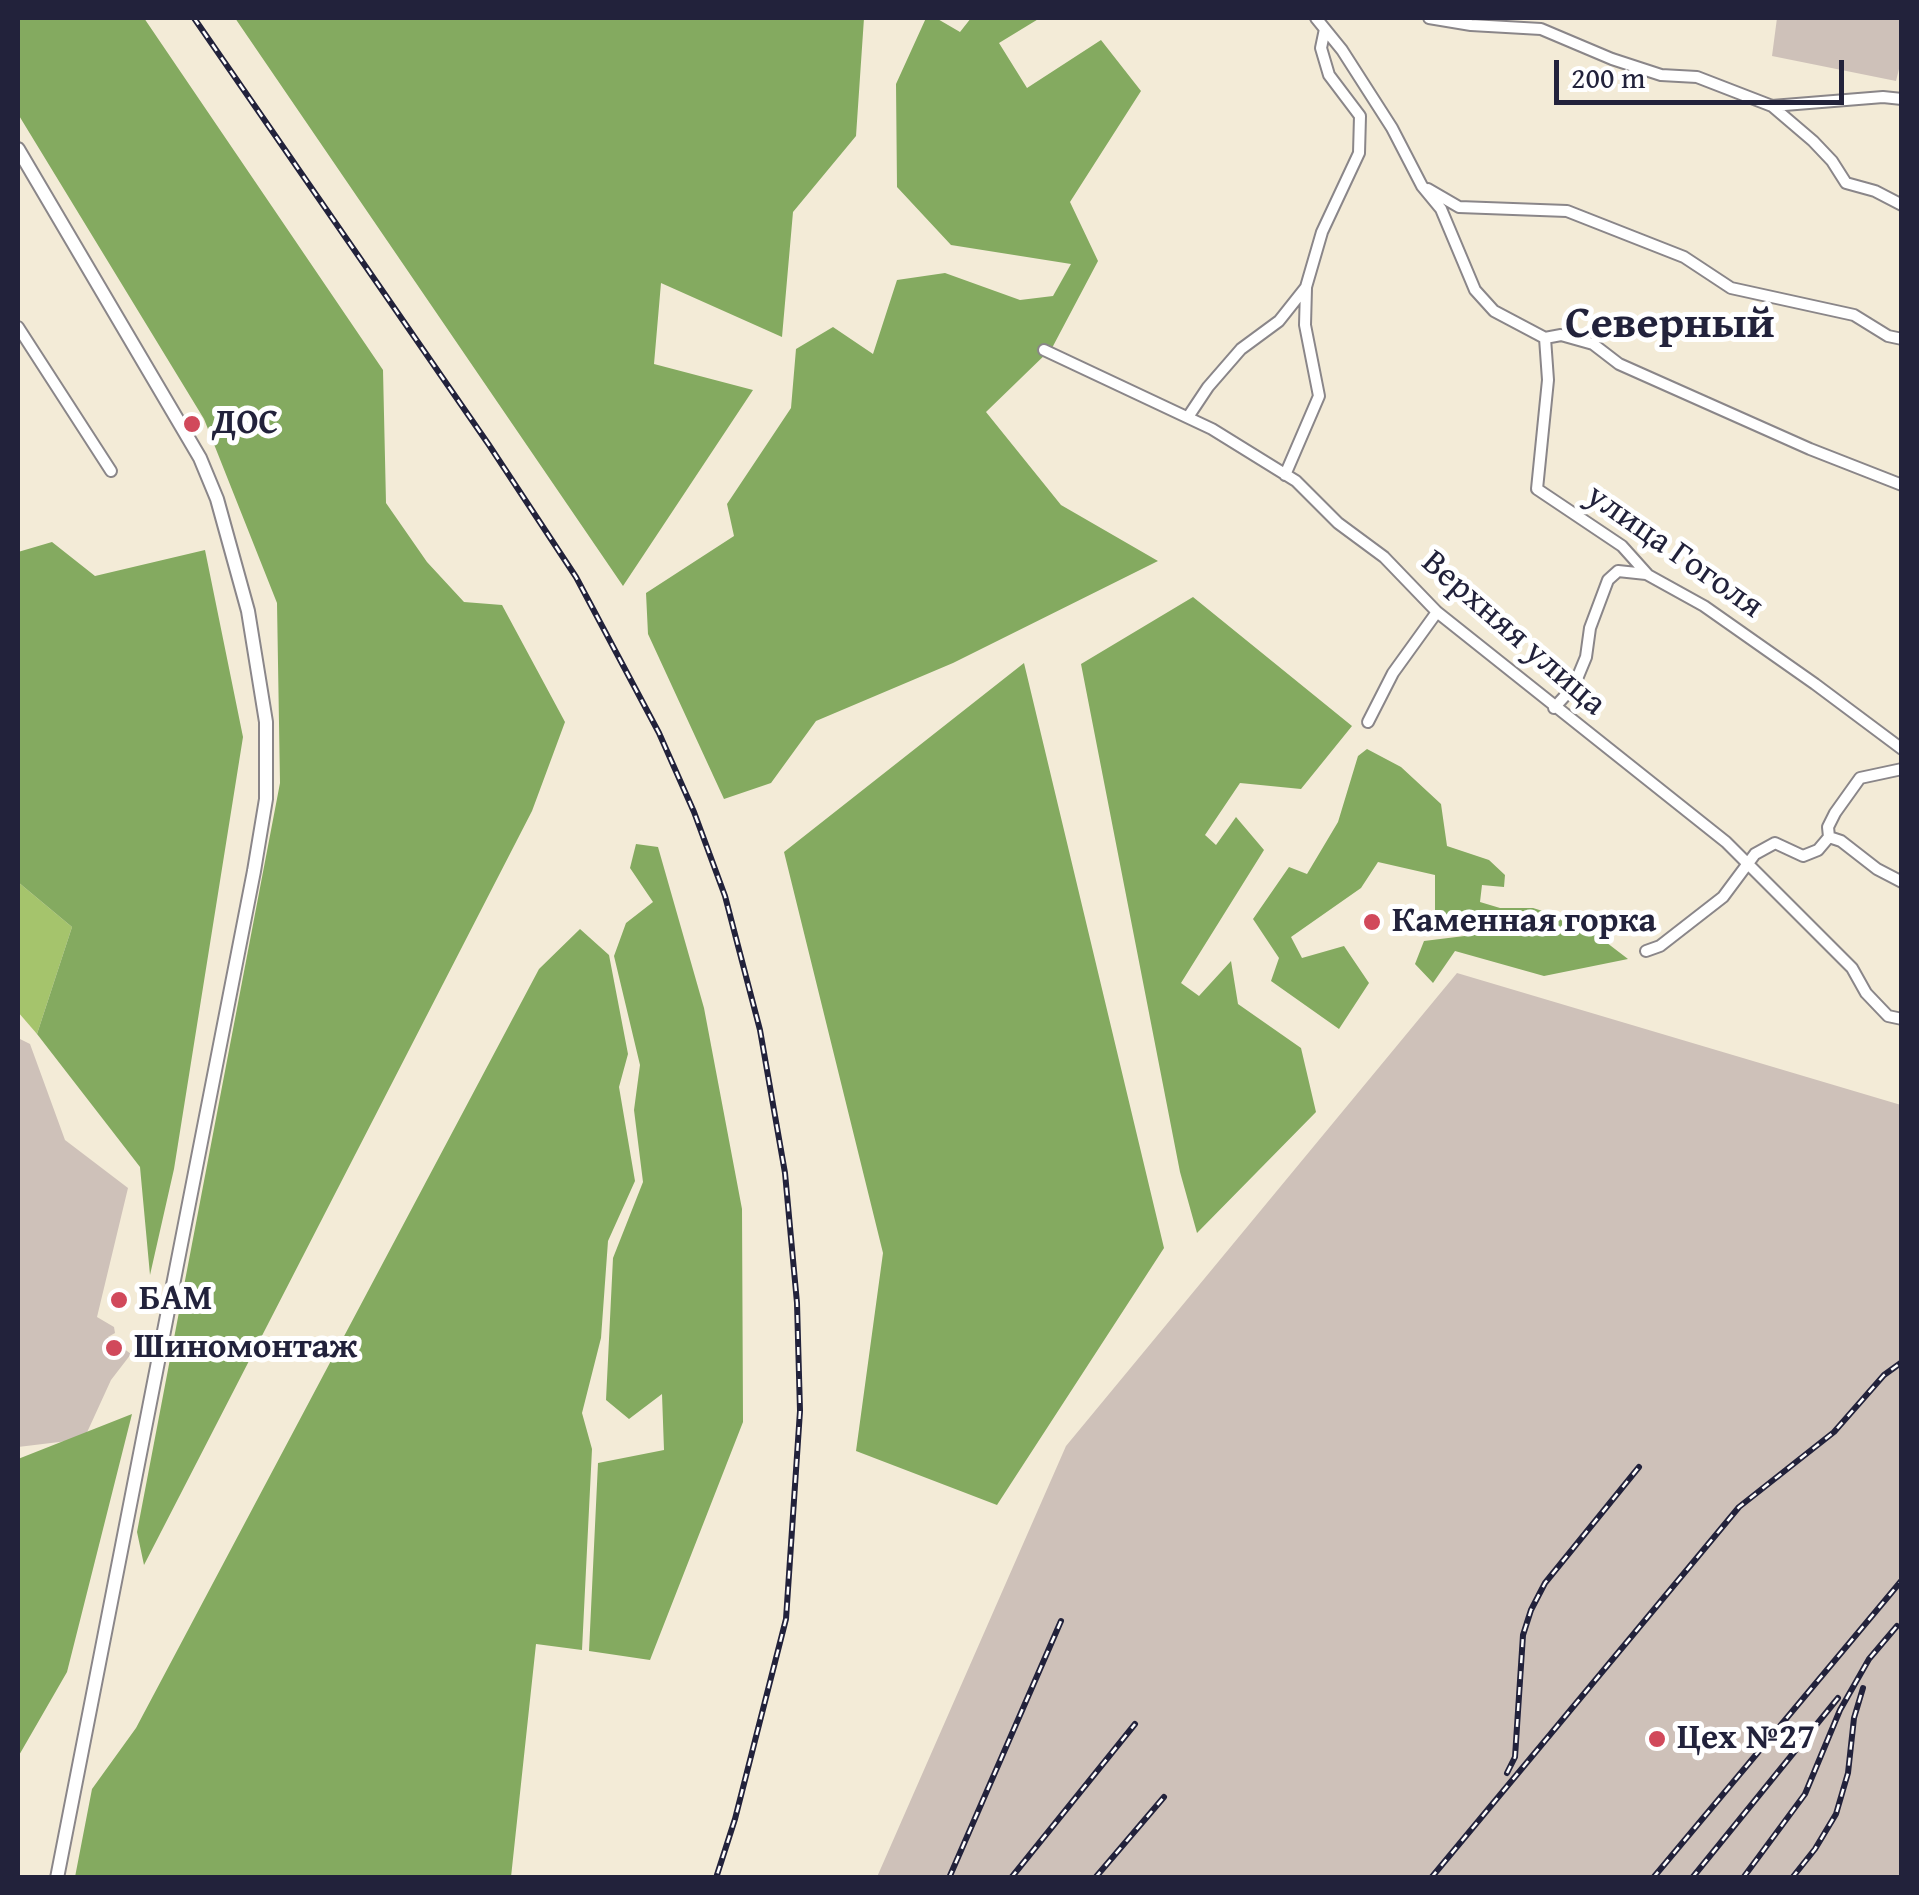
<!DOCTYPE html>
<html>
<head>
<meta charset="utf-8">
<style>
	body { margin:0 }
	#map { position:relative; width:1919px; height:1895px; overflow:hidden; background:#f3ebd7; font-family:"Gentium Book Plus",serif }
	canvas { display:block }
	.frame { position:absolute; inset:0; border:20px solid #22223b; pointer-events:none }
	.scale { position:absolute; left:1554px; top:60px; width:290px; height:45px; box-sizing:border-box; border:5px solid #22223b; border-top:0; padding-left:12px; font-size:30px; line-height:35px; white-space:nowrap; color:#22223b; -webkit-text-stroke:8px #fff; paint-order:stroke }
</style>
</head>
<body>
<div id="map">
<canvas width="1919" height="1895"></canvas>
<div class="frame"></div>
<div class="scale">200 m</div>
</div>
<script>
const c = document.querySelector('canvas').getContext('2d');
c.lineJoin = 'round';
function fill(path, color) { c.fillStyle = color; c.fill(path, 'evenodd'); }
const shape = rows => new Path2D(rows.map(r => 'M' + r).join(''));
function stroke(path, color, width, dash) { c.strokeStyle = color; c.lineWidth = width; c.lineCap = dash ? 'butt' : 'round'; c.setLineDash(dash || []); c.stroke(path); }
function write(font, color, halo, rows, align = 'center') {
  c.font = font + ' "Gentium Book Plus",serif'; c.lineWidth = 10; c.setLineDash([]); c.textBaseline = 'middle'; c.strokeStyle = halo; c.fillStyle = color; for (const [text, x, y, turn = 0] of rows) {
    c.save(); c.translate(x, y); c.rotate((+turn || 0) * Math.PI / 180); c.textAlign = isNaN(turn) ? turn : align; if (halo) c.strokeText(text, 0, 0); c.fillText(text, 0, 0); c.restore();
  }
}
const industrial = shape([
	[1777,18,1901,18,1901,61,1896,81,1772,56],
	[1457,973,1901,1105,1901,1877,877,1877,1066,1446],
	[18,1038,30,1044,65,1140,128,1188,97,1317,114,1327,115,1333,108,1337,131,1354,111,1380,84,1439,18,1447]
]);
const green = shape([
	[18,882,72,927,37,1034,18,1012]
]);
const forest = shape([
	[18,18,144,18,383,370,386,503,427,562,464,602,502,605,565,722,532,811,144,1565,137,1532,280,783,277,603,204,419,18,114],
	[235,18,864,18,856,136,793,212,782,337,661,283,654,364,753,390,623,586],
	[926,18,936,18,960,32,971,18,1040,18,999,43,1027,88,1101,40,1141,91,1070,202,1098,261,1052,348,986,412,1061,505,1158,561,953,663,816,721,771,783,724,799,648,634,646,593,734,536,727,504,791,408,796,349,833,327,873,354,897,280,945,273,1020,300,1053,296,1071,264,951,245,897,187,896,84],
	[52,542,95,576,205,550,243,737,174,1169,150,1275,140,1167,37,1034,72,927,18,882,18,552],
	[1193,597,1352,726,1301,789,1240,783,1205,835,1216,845,1236,817,1264,850,1181,983,1199,996,1231,961,1238,1004,1301,1048,1316,1112,1197,1233,1180,1172,1081,664],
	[1024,663,1164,1248,997,1505,856,1451,883,1253,784,852],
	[1367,749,1401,767,1441,804,1447,846,1489,860,1505,875,1504,887,1482,885,1480,902,1500,908,1533,908,1581,923,1628,959,1544,976,1455,951,1433,983,1415,964,1424,941,1505,931,1435,914,1435,875,1378,862,1361,888,1291,937,1302,958,1344,946,1369,983,1339,1029,1271,981,1279,958,1253,919,1289,867,1307,874,1338,822,1358,756],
	[636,844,658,847,704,1008,742,1209,743,1422,650,1660,589,1651,598,1463,664,1450,662,1394,629,1419,606,1400,613,1258,643,1182,634,1110,640,1065,614,956,626,923,653,902,630,868],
	[580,929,609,955,628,1054,619,1087,635,1181,608,1241,601,1338,582,1413,592,1449,582,1650,536,1644,511,1877,75,1877,92,1789,136,1728,539,969],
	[132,1414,67,1672,18,1757,18,1459]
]);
const minor = shape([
	[1316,18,1342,50,1392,128,1422,186,1441,209,1475,290,1494,311,1545,338,1561,335,1593,344,1619,364,1810,449,1902,485],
	[1429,18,1471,25,1541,29,1612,59,1661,75,1697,77,1772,106],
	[1902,99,1883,97,1772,106,1813,141,1832,161,1846,183,1875,191,1902,205],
	[1428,189,1459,207,1567,211,1684,257,1731,288,1854,315,1888,336,1902,339],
	[18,327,111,471],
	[1545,338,1548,380,1537,489,1622,546,1648,575,1704,606,1815,684,1902,749],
	[1044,350,1212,429,1296,481,1338,523,1384,557,1437,612,1726,842,1852,968,1866,993,1888,1016,1902,1019],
	[1188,417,1208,387,1241,349,1279,321,1306,287,1322,232,1359,153,1360,116,1329,75,1321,48,1325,29],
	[1285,475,1319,396,1305,325,1306,288],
	[1554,708,1574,686,1586,657,1590,628,1608,580,1618,571,1646,574],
	[1368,722,1393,673,1437,612],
	[1829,837,1841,841,1877,869,1902,882],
	[1646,951,1660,946,1723,897,1755,854,1775,843,1803,856,1818,850,1829,837,1828,827,1835,813,1860,778,1902,769]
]);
const major = shape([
	[18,149,200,458,217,499,248,611,266,722,266,799,254,871,57,1878]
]);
const rail = shape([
	[194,18,489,445,576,577,659,733,694,812,725,896,760,1030,785,1173,797,1303,800,1411,786,1619,735,1819,716,1878],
	[1507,1773,1515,1757,1523,1635,1531,1610,1545,1583,1639,1467],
	[949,1878,1061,1621],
	[1011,1878,1135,1724],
	[1095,1878,1164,1797],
	[1431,1878,1739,1507,1834,1432,1884,1375,1902,1362],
	[1653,1878,1902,1580],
	[1692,1878,1838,1698],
	[1743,1878,1805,1794,1840,1710,1869,1659,1897,1626],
	[1792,1878,1815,1849,1836,1814,1848,1773,1854,1718,1863,1688]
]);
const markers = [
	[192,424,10,"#d1495b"],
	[1372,922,10,"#d1495b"],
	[119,1300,10,"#d1495b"],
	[114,1348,10,"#d1495b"],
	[1657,1739,10,"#d1495b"]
];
const poiNames = [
	["ДОС",212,424],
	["Каменная горка",1392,922],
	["БАМ",139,1300],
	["Шиномонтаж",134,1348],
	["Цех №27",1677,1739]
];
const streetNames = [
	["улица Гоголя",1674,552,35],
	["Верхняя улица",1513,634,41]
];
const districtNames = [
	["Северный",1670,326]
];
fill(industrial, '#cec1b9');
fill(green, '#a5c46c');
fill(forest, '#84aa60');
stroke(minor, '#8a8689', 14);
stroke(major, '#8a8689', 16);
stroke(minor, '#fff', 10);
stroke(major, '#fff', 12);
stroke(rail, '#22223b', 6);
stroke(rail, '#fff', 2.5, [8]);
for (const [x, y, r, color] of markers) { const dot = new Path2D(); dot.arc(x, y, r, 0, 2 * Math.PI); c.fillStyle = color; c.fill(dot); stroke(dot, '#fff', 4); }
write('bold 35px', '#22223b', '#fff', poiNames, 'left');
write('35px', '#22223b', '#fff', streetNames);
write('bold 45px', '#22223b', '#fff', districtNames);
</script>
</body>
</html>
